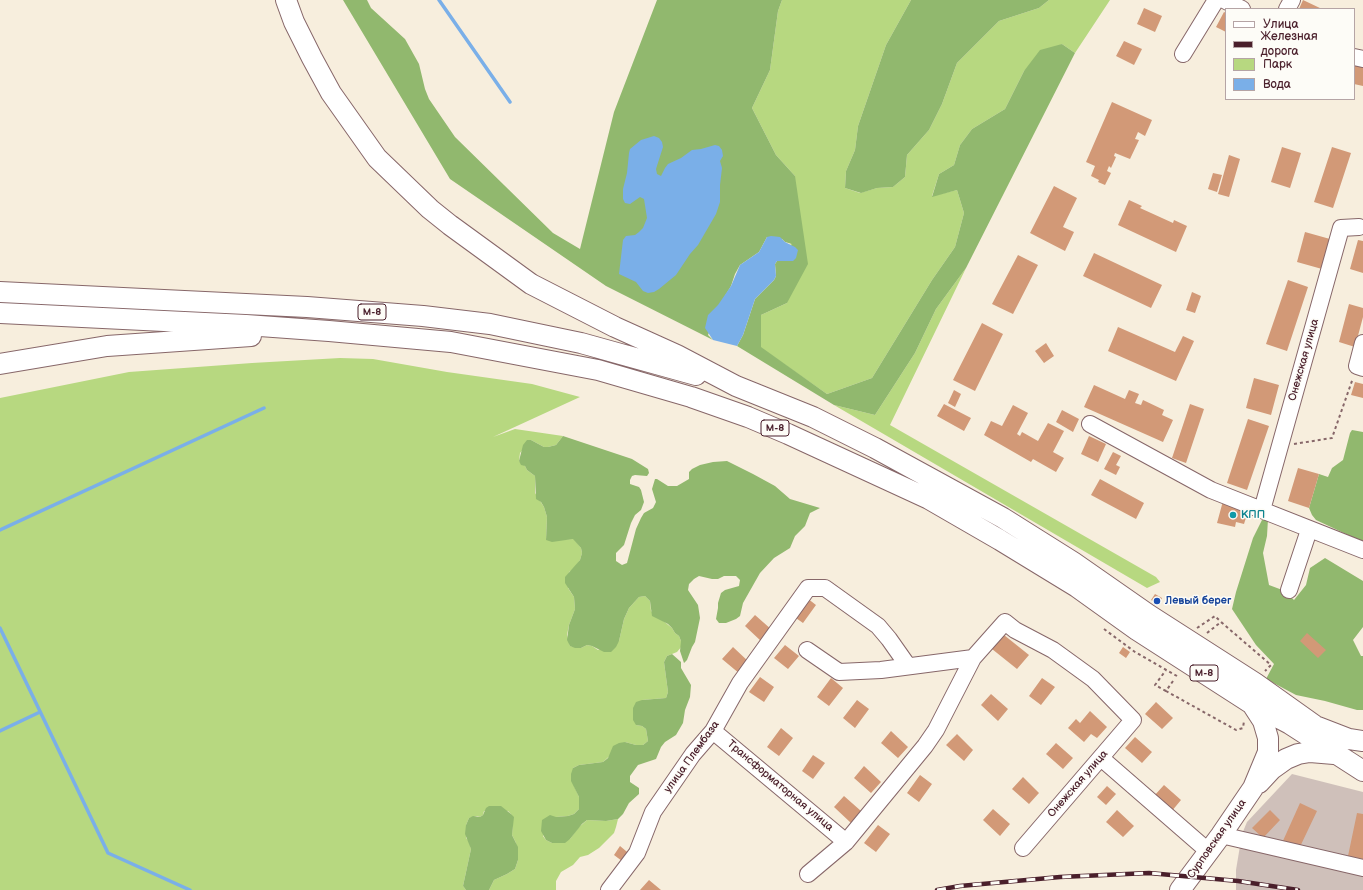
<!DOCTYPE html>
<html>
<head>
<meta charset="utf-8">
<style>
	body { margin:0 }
	#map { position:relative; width:1363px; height:890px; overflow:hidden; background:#f7eedd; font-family:"Balsamiq Sans",sans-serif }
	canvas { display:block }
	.legend { position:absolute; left:1225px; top:8px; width:130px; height:92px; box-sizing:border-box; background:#fdfcf7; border:1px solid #b5a4a5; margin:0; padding:5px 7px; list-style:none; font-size:12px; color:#4a1f2b }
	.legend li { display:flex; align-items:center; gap:8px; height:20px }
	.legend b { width:20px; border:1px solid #b5a4a5 }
</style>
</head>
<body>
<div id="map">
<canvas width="1363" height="890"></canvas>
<ul class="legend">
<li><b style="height:5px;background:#fff"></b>Улица</li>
<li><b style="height:5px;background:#4a1f2b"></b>Железная дорога</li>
<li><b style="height:11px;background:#b7d880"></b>Парк</li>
<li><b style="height:11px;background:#7aafe8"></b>Вода</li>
</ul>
</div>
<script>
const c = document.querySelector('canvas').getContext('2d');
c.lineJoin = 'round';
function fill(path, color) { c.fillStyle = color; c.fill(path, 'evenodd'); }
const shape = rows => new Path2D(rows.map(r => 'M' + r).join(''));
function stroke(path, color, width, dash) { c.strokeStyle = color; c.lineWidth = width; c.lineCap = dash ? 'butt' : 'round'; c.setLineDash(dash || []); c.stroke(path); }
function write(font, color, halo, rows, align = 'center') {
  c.font = font + ' "Balsamiq Sans",sans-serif'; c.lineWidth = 3; c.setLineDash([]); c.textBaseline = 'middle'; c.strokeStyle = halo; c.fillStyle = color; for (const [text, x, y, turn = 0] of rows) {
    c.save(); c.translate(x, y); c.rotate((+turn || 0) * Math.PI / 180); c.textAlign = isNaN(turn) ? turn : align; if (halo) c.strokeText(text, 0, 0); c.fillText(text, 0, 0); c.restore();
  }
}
const industrial = shape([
	[1292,774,1363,792,1363,890,1236,890,1236,870,1242,834,1247,822]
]);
const green = shape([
	[782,0,911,0,886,45,858,126,855,150,846,171,845,188,860,193,877,188,893,187,905,177,907,155,929,130,942,104,957,63,999,21,1039,8,1049,0,1110,0,1075,53,1062,44,1024,71,1005,109,972,129,960,145,954,165,939,174,932,196,957,190,964,213,955,247,932,280,872,378,827,394,761,348,761,315,787,303,795,176,776,155,752,108,770,70,778,11],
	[966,268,890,425,1156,577,1160,582,1147,588,834,405,875,415,915,353,936,309],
	[340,358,373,359,447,372,532,384,580,397,493,437,515,429,563,436,556,445,548,447,544,447,531,440,520,453,519,461,525,466,527,470,535,476,535,493,544,507,547,517,546,540,574,539,581,548,582,553,580,560,574,569,569,572,568,588,574,597,575,609,569,625,567,635,570,646,581,648,587,645,592,646,598,650,619,641,624,619,629,608,639,597,645,596,650,601,651,611,672,628,675,633,679,636,681,641,682,646,677,652,667,656,664,662,668,692,666,698,642,700,636,725,642,726,646,729,648,741,643,745,636,745,625,742,603,762,579,765,573,768,574,786,579,797,579,809,574,814,568,816,556,817,543,836,546,840,552,843,570,839,578,828,587,820,606,821,618,819,616,827,614,833,599,848,588,855,580,857,573,865,561,872,556,881,556,890,489,890,494,880,507,874,515,869,518,860,516,843,512,835,513,821,511,814,508,811,484,811,483,815,480,817,477,816,469,818,466,825,466,838,469,841,471,849,463,886,466,890,0,890,0,398,129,372,252,363]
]);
const forest = shape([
	[343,0,367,0,371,8,405,39,419,64,425,89,429,99,455,137,553,233,580,249,614,112,657,0,782,0,778,11,770,70,752,108,776,155,795,176,808,264,787,303,761,315,761,347,827,394,872,378,932,280,955,247,964,213,957,190,932,197,939,174,954,165,960,145,972,129,1005,109,1024,71,1040,50,1062,44,1075,53,966,268,936,309,915,353,875,415,834,405,737,346,743,335,755,299,774,280,776,276,775,264,777,261,785,261,792,244,785,242,782,239,767,237,759,252,740,265,735,274,731,286,725,296,708,335,713,340,606,286,450,179],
	[911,0,1049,0,1039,8,999,21,957,63,942,104,929,130,907,155,905,177,893,187,877,188,861,193,845,188,846,171,855,150,858,126,886,45],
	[1352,430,1363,432,1363,542,1316,520,1312,515,1309,508,1319,474,1328,477,1332,468,1343,460,1350,433],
	[563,436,632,459,648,469,649,473,647,476,635,475,632,476,630,480,630,484,639,487,641,490,644,502,641,510,635,515,631,523,624,545,616,553,616,561,622,565,627,563,636,529,641,518,644,513,653,508,656,502,652,489,655,479,657,479,668,486,677,486,689,479,689,472,692,469,700,465,713,462,727,461,753,474,775,486,790,499,820,508,810,513,805,526,795,536,790,548,774,558,760,573,743,603,740,616,736,619,726,623,719,623,716,619,718,608,718,603,721,593,725,590,739,586,740,580,736,576,724,576,718,579,712,579,699,576,694,579,689,584,688,590,698,605,700,618,695,642,692,647,687,660,684,663,680,651,681,641,679,636,675,633,672,628,668,624,652,616,650,601,645,596,639,597,629,608,624,619,619,641,616,647,611,652,604,652,592,646,587,645,581,648,575,648,570,646,567,640,569,625,575,609,574,597,565,583,565,577,580,560,582,553,581,548,573,539,552,542,546,540,547,517,544,507,541,502,536,499,535,476,527,470,525,466,521,465,519,461,523,445,527,440,531,440,544,447,548,447,556,445],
	[1268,519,1267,536,1263,553,1269,585,1285,591,1294,600,1306,585,1310,568,1325,558,1363,581,1363,627,1353,640,1361,656,1363,656,1363,710,1357,710,1325,701,1296,695,1266,679,1274,664,1256,645,1232,609,1236,592,1253,538,1262,520],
	[672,654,681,662,681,668,691,685,690,697,685,710,683,723,676,735,665,742,661,747,656,759,638,765,630,776,630,782,639,788,639,794,629,803,623,814,618,819,606,821,587,820,582,824,570,839,565,843,552,843,546,840,541,831,542,820,550,815,556,817,568,816,574,814,579,809,579,797,571,781,571,774,573,768,579,765,603,762,608,758,613,746,619,743,625,742,636,745,643,745,648,741,646,729,642,726,636,725,633,720,633,708,636,702,642,700,666,698,668,692,664,662,667,656],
	[489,806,501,806,511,814,514,817,512,835,518,847,518,860,515,869,507,874,494,880,489,890,466,890,463,886,471,849,465,834,466,825,469,818,473,816,480,817,483,815,486,808]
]);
const water = shape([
	[654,136,659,138,662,142,663,147,656,169,657,174,661,176,665,168,668,164,681,158,692,150,701,149,715,145,719,146,722,150,723,156,720,161,722,168,720,185,720,202,716,214,698,245,690,254,676,275,659,289,654,292,648,293,643,291,636,282,619,274,623,240,626,236,635,235,639,232,643,228,647,218,644,199,640,197,630,204,625,203,623,199,623,189,627,173,629,153,630,149,641,140],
	[771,236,780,237,785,242,795,247,798,250,796,258,793,261,777,261,775,264,776,276,774,280,755,299,743,335,737,346,713,340,705,328,708,315,718,305,731,286,740,265,759,252,767,237]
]);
const stream = shape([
	[439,0,510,102],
	[0,530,264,408],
	[0,628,108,853,190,890],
	[0,731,40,712]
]);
const building = shape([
	[1303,0,1322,9,1299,9],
	[1144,8,1162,16,1155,32,1137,24],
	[1224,12,1226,13,1226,32,1216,27],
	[1124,41,1142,49,1134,65,1116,56],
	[1354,63,1363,66,1363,86,1354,84],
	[1112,102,1152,120,1145,136,1138,132,1135,139,1139,140,1130,159,1115,153,1114,156,1116,157,1111,168,1109,166,1107,171,1111,173,1105,185,1098,182,1099,180,1091,176,1095,166,1086,162],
	[1282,147,1301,153,1290,188,1271,182],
	[1332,147,1351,153,1333,208,1314,202],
	[1229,155,1240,159,1229,197,1218,194],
	[1213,173,1222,175,1217,192,1208,189],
	[1054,186,1077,198,1063,227,1074,232,1065,251,1030,233],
	[1129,200,1142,206,1140,208,1173,223,1174,220,1187,226,1176,252,1118,225],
	[1305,232,1330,239,1322,269,1297,262],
	[1358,240,1363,241,1363,273,1350,269],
	[1094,253,1162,285,1151,308,1083,276],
	[1018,255,1038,265,1013,314,992,304],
	[1288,280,1308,287,1287,351,1266,344],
	[1192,292,1201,296,1195,313,1186,310],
	[1349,304,1363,308,1363,317,1355,347,1339,342],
	[982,323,1003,334,975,391,953,380],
	[1118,327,1175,352,1183,336,1194,341,1176,381,1108,351],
	[1046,343,1054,356,1044,363,1035,351],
	[1254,378,1279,385,1271,415,1246,408],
	[1355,382,1363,384,1363,398,1351,395],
	[1094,385,1125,399,1129,390,1139,394,1135,403,1141,405,1143,400,1164,410,1162,415,1173,420,1163,442,1084,407],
	[954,390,961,394,955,407,948,403],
	[944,404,971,418,964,431,937,416],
	[1190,404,1204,409,1186,463,1172,458],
	[1013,405,1028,413,1017,434,1020,436,1022,432,1038,441,1048,423,1064,431,1053,452,1064,458,1056,472,1033,459,1031,462,984,435,991,421,1002,426],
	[1062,410,1079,419,1073,432,1056,422],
	[1248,419,1269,426,1247,490,1227,483],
	[1089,436,1106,444,1098,462,1081,454],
	[1113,452,1121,456,1116,465,1120,467,1116,475,1104,469],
	[1298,468,1319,474,1309,508,1288,501],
	[1100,479,1144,503,1136,519,1091,495],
	[1223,501,1249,508,1244,524,1236,522,1235,527,1217,523],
	[1155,594,1162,598,1159,604,1151,600],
	[807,598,816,605,803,623,793,616],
	[755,615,772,630,762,642,745,626],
	[1307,633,1326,650,1318,658,1300,641],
	[1004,635,1029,655,1017,669,992,649],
	[785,645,799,656,788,669,774,658],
	[733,647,750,663,740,674,722,659],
	[1123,647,1130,652,1126,658,1119,653],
	[760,677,774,687,764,702,749,692],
	[831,678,843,688,829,706,817,697],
	[1042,678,1055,687,1041,705,1029,696],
	[991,694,1008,709,998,721,981,705],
	[857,700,869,709,855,728,843,718],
	[1156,702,1173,718,1162,729,1145,714],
	[1090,711,1107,727,1097,738,1091,734,1084,742,1068,728,1076,719,1080,723],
	[781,728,793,738,779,756,767,747],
	[891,731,908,747,898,758,881,743],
	[957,734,973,750,964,761,946,745],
	[1135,737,1152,752,1142,763,1125,748],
	[1056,743,1073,758,1063,769,1046,754],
	[813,755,825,763,813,779,802,771],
	[864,766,881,782,871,793,854,778],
	[920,775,932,784,919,802,907,793],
	[1023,777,1039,793,1029,804,1012,789],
	[1164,785,1181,800,1171,812,1154,796],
	[1107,786,1116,794,1106,805,1097,797],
	[844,796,861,811,851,823,834,807],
	[1300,803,1317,811,1298,851,1282,843],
	[993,809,1010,824,1000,836,983,820],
	[1117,810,1134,826,1123,837,1106,822],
	[1270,810,1280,820,1263,838,1252,828],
	[1357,813,1363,814,1363,859,1348,856],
	[878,825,890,834,876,852,864,843],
	[620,846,632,856,626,864,614,855],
	[649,880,661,890,640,890]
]);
const path = shape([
	[1294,444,1332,438,1353,378],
	[1197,628,1215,616,1221,622],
	[1104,629,1135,652,1177,676],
	[1207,633,1221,622,1271,665,1265,671],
	[1173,681,1166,691,1236,730,1243,728,1244,721],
	[1166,691,1155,685,1166,670]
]);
const minor = shape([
	[1224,0,1242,9],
	[1287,9,1292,0],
	[1183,54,1216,0],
	[1354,57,1363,59],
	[1363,343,1357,366,1363,368],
	[1090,424,1211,490,1363,550],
	[1262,510,1341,228,1359,227],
	[1289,590,1309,530],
	[807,650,839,672,881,670,973,658],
	[713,731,846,842],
	[1101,758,1208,851],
	[1221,835,1363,868],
	[808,874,846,842,925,746,936,730,973,658,1005,622,1015,630,1053,650,1093,679,1133,720,1023,848],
	[609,890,637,853,653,812,693,754,713,731,740,683,808,588,825,588,878,626,889,639,908,666]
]);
const major = shape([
	[286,0,294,22,312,58,331,93,377,158,430,209,450,225,531,284,615,327,677,355,736,386,813,417,875,448,1003,518,1073,562,1149,615,1255,683,1314,725],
	[0,292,307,307,423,316,490,324,581,343,696,375],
	[0,313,246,325,329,331,451,342,598,370,691,397,748,417,788,434,929,499,1000,540,1077,587,1137,630,1252,704,1290,724,1363,771],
	[0,364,107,346,251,336],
	[1318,727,1349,739,1363,741],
	[1259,783,1272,769,1286,759,1298,754,1310,752,1334,754],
	[1180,890,1221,835,1253,788,1268,752,1268,738,1263,721,1252,704]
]);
const rail = shape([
	[937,890,960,886,1060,877,1149,873,1238,881,1298,890]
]);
const markers = [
	[1233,515,4,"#0f9aa8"],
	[1157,601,4,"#1a4fb4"]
];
const shields = [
	[372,312,28],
	[775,428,28],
	[1204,673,28]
];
const shieldNames = [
	["М-8",372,312],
	["М-8",775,428],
	["М-8",1204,673]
];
const streetNames = [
	["Онежская улица",1304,360,-74],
	["улица Плембаза",692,757,-54],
	["Онежская улица",1078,784,-49],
	["Трансформаторная улица",780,786,40],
	["Сурповская улица",1217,839,-55]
];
const cultureNames = [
	["КПП",1241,515]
];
const transitNames = [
	["Левый берег",1165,601]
];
fill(industrial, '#cfc0ba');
fill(green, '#b7d880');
fill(forest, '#91b86e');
fill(water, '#7aafe8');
stroke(stream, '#7aafe8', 3.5);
fill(building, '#d29977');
stroke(minor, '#876769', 18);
stroke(major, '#876769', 22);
stroke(path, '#876769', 2, [3, 3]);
stroke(minor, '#fff', 16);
stroke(major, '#fff', 20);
stroke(rail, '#4a1f2b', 4.5);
stroke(rail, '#fdfcf7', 3, [9]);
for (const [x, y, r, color] of markers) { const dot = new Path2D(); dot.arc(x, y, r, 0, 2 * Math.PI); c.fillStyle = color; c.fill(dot); stroke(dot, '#fdfcf7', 1.5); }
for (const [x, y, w] of shields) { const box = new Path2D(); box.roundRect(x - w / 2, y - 8, w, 16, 3); c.fillStyle = '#fdfcf7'; c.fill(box); stroke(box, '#4a1f2b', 1); }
write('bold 10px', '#4a1f2b', null, shieldNames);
write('11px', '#4a1f2b', '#fdfcf7', streetNames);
write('bold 11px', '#0d838f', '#fdfcf7', cultureNames, 'left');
write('bold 11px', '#164399', '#fdfcf7', transitNames, 'left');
</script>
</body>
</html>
